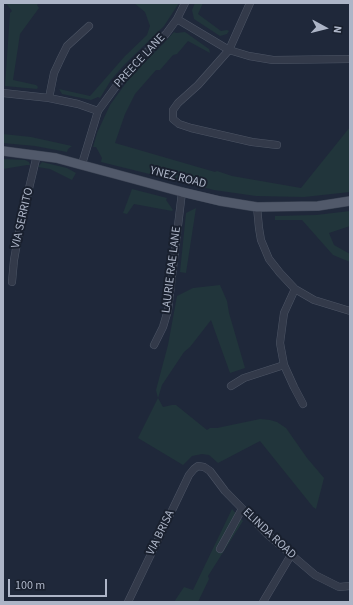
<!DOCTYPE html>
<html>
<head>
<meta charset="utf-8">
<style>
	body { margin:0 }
	#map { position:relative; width:353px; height:605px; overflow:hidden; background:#1f283a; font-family:"Source Sans 3",sans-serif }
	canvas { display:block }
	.frame { position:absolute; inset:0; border:4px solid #adb5c7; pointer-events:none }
	.north { position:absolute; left:305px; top:8px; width:40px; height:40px; -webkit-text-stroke:3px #19202e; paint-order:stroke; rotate:97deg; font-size:11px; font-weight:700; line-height:16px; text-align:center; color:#adb5c7 }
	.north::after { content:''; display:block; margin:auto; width:14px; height:18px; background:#adb5c7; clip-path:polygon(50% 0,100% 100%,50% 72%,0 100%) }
	.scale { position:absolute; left:8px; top:579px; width:99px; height:18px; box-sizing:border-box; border:2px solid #adb5c7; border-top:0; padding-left:5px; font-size:12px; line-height:14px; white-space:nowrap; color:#adb5c7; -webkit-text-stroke:3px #19202e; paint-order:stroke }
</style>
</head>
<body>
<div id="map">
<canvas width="353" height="605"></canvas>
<div class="frame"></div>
<div class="north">N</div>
<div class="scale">100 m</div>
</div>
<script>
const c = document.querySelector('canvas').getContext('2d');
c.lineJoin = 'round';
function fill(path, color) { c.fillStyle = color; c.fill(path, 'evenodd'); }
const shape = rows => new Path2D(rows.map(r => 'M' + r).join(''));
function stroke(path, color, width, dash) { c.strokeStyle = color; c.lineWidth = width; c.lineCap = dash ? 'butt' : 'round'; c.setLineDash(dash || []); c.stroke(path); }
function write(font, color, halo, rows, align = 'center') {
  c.font = font + ' "Source Sans 3",sans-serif'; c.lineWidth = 4; c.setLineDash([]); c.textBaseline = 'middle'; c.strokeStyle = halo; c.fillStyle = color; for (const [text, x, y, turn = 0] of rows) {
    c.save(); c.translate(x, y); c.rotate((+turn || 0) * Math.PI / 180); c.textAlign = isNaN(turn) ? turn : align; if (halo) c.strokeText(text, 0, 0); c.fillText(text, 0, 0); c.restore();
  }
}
const green = shape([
	[6,3,39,3,37,5,39,8,20,34,13,80,36,85,38,87,37,89,5,86,10,13,12,11],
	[134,3,179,3,164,26,124,65,111,80,100,98,98,97,91,100,62,94,59,89,90,96,125,56,147,35,150,26,145,12],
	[195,3,203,3,198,14,221,31,227,30,229,31,227,34,220,36,194,19,192,10],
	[174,32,176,33,185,32,209,49,210,53,188,41,177,54,173,55,160,70,156,70,135,94,125,114,115,143,215,172,217,171,232,176,301,188,350,127,350,192,304,197,256,196,214,190,101,162,102,158,96,147,93,147,97,133,110,105,131,76,163,44],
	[3,134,31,137,72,146,68,149,67,152,35,146,3,143],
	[3,159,25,160,29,162,30,165,27,165,3,169],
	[42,162,67,168,76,173,72,180,50,169,38,167],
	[132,189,167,198,166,200,173,210,172,211,134,204,127,214,123,213],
	[196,208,186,273,180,272,186,213],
	[350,211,350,226,329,233,334,245,350,254,350,262,333,255,302,220,275,220,275,216,316,215],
	[220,285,227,301,229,313,245,368,230,373,211,320,190,347,184,352,162,385,158,398,163,407,172,405,176,405,207,430,210,428,217,428,260,419,270,420,277,422,286,428,307,458,324,478,316,509,313,507,260,441,218,463,209,455,202,454,192,456,183,465,138,438,158,398,156,390,168,345,177,296,193,288],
	[232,509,243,521,208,576,209,579,198,602,174,602,184,587,193,590]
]);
const minor = shape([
	[250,3,229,50,198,85,178,103,173,110,173,119,179,124,191,128,252,142,277,145],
	[177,19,229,50,249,56,273,60,350,59],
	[3,93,49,98,78,104,98,111],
	[49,98,54,73,61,58,67,46,89,26],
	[82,164,98,111,128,70,166,34,177,19,185,3],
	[257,207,259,228,261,240,269,259,280,273,295,289,314,300,350,311],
	[12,282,14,260,20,226,37,155],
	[295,289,284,313,280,343,284,365,294,387,303,404],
	[154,345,163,327,168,310,182,192],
	[231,386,244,378,284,365],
	[220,549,242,509],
	[128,602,189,475,194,469,198,466,204,467,210,471,225,491,267,534,315,575,339,587,350,586],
	[263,602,291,555]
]);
const major = shape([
	[3,151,56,158,182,192,220,201,257,207,318,206,350,201]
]);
const streetNames = [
	["PREECE LANE",140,61,-47],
	["YNEZ ROAD",178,178,14],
	["VIA SERRITO",23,218,-77],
	["LAURIE RAE LANE",172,270,-83],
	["VIA BRISA",161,533,-64],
	["ELINDA ROAD",269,534,43]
];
fill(green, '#21353b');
stroke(minor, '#4d5565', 8);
stroke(major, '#3c4454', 10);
stroke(minor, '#333a4a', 7);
stroke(major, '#51596a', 9);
write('12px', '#adb5c7', '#19202e', streetNames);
</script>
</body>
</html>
